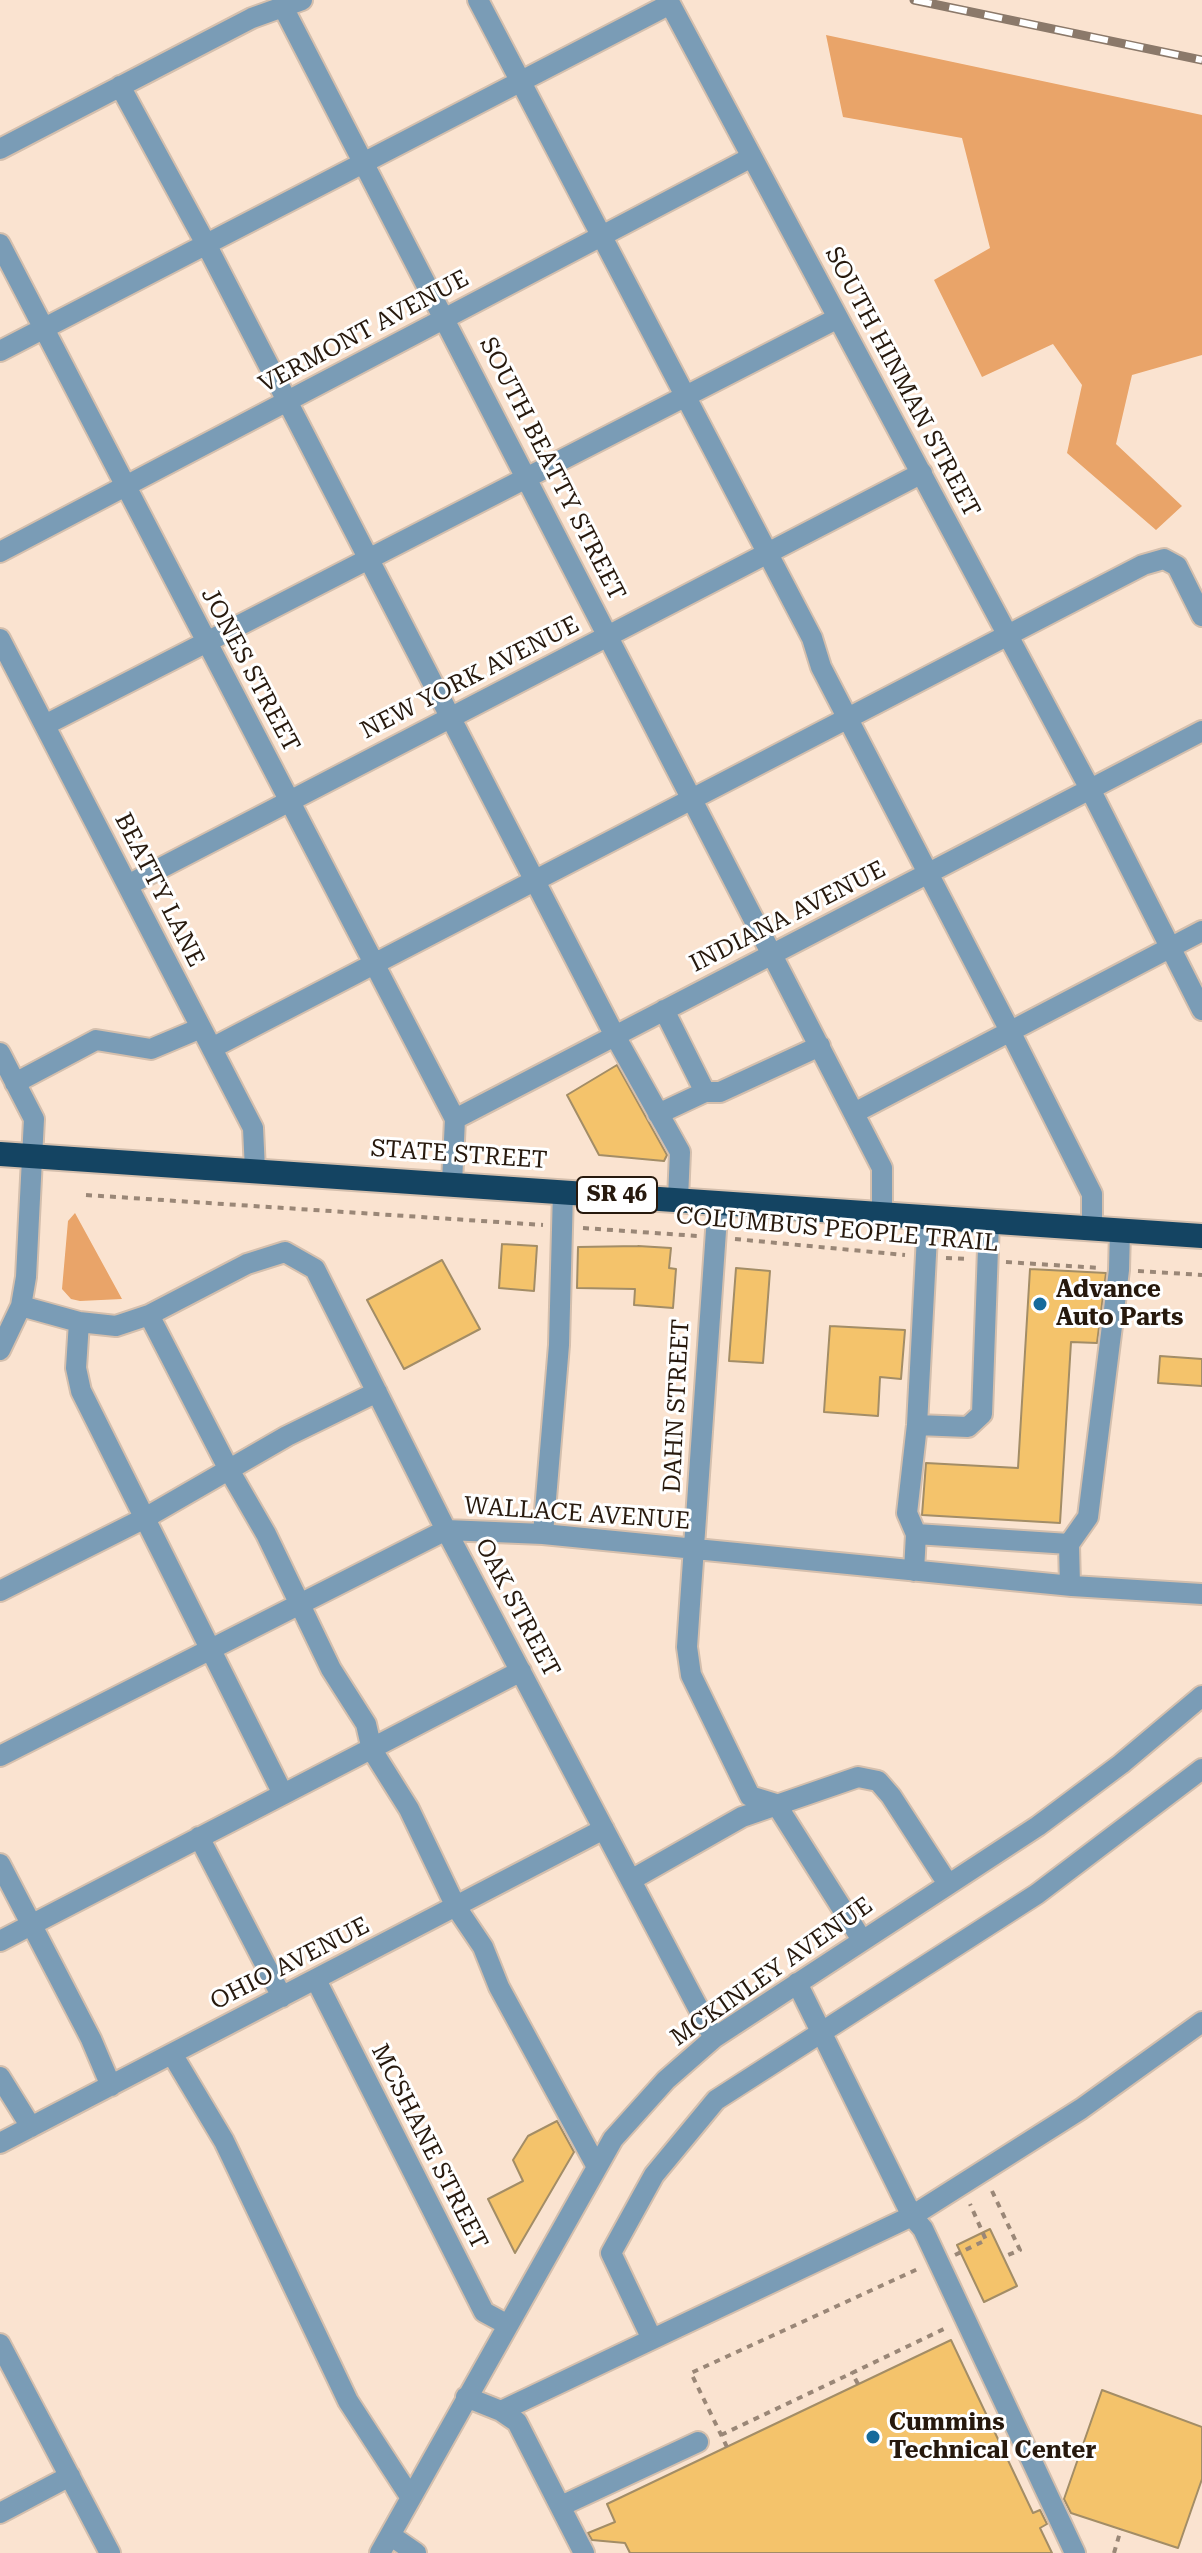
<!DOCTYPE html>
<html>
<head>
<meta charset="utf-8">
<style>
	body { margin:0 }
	canvas { display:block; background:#fae3d0 }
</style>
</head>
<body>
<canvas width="1202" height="2553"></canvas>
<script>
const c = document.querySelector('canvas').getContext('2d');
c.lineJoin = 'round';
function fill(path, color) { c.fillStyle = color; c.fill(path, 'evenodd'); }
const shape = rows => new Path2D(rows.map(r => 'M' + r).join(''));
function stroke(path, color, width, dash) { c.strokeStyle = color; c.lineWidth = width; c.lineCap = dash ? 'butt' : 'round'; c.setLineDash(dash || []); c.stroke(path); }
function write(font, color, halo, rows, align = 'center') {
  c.font = font + ' "Roboto Serif",serif'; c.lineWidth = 6; c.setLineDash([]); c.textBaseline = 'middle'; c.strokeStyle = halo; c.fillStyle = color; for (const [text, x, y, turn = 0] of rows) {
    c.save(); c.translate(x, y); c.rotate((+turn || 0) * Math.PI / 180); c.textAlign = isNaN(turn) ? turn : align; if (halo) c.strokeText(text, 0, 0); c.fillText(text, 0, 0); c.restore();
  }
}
const green = shape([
	[826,35,1202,115,1202,355,1132,375,1116,444,1182,506,1156,530,1067,453,1082,385,1053,344,982,377,934,280,990,248,962,138,843,117],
	[75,1213,122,1299,80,1301,71,1299,62,1289,68,1221]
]);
const building = shape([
	[617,1065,667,1155,664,1161,599,1155,567,1095,617,1065],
	[502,1244,537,1246,534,1291,499,1288,502,1244],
	[638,1246,671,1248,669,1268,676,1269,673,1308,634,1305,635,1289,577,1288,578,1247,638,1246],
	[442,1260,480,1329,404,1369,367,1300,442,1260],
	[736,1268,770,1271,763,1363,729,1361,736,1268],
	[1030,1269,1106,1273,1097,1343,1071,1342,1060,1523,922,1515,926,1463,1018,1468,1030,1269],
	[830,1326,905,1330,901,1379,880,1377,878,1416,824,1412,830,1326],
	[1160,1356,1202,1359,1202,1386,1158,1383,1160,1356],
	[557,2121,574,2152,515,2253,488,2199,523,2181,513,2160,528,2136,557,2121],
	[990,2229,1017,2286,984,2302,957,2245,990,2229],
	[951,2340,1033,2513,1040,2510,1047,2524,1040,2528,1052,2553,630,2553,625,2543,592,2540,588,2533,615,2522,607,2504,951,2340],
	[1102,2390,1202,2427,1202,2479,1178,2548,1071,2513,1064,2499,1102,2390]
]);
const path = shape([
	[86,1195,543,1225],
	[583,1228,698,1236],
	[735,1239,905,1255],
	[946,1258,969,1259],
	[1006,1262,1101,1268],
	[1138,1271,1202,1275],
	[992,2191,1020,2250,1003,2257],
	[955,2255,986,2240,970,2204],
	[858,2384,852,2373,948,2327],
	[721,2435,852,2373],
	[1048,2445,1081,2451],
	[727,2447,691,2373,920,2268],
	[1114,2553,1121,2529]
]);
const minor = shape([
	[478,0,812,638,821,667,1011,1033,1092,1194,1092,1228],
	[668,0,1090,789,1202,1010],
	[284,9,882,1168,882,1214],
	[120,86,206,244,615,1036,680,1152,678,1199],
	[0,149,252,18,302,0],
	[0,244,455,1119,452,1183],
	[0,351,670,4],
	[0,552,752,157],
	[0,639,253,1128,255,1170],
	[45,725,838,318],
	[128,885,922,473],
	[664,1010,705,1092,720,1092,820,1046],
	[212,1048,1143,565,1164,559,1177,566,1202,616],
	[0,1053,34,1119,26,1277,21,1306,0,1350],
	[15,1083,96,1040,151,1049,201,1028],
	[854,1113,1202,931],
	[658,1114,705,1092],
	[455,1119,1202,731],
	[718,1202,687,1647,691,1675,750,1796,776,1804,862,1940],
	[21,1306,79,1322,116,1326,149,1315,247,1264,285,1252,315,1269,446,1530,714,2038],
	[149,1315,229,1470,266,1534,331,1669,366,1724,372,1750,409,1809,456,1907,483,1947,499,1987,597,2167],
	[79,1322,76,1368,81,1391,283,1794],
	[917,1425,968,1427,982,1414,989,1221],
	[543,1534,559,1345,563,1191],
	[916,1534,907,1513,917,1425,928,1217],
	[914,1571,916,1534,1069,1544],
	[1070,1586,1069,1544,1088,1517,1119,1270,1120,1230],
	[0,1591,145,1518,287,1436,377,1392],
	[0,1756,446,1530,543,1534,1072,1586,1202,1594],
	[199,1837,282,1997],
	[0,1864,91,2039,111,2086],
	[631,1880,742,1817,858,1777,878,1781,891,1796,948,1884],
	[0,1941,521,1671],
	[316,1980,484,2312,508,2325],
	[797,1983,912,2216,923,2229,1075,2553],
	[172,2054,224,2141,348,2401,411,2498],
	[0,2077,31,2127],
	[0,2143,604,1829],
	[651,2337,611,2253,654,2175,716,2100,1037,1894,1202,1769],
	[0,2344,110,2553],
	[466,2397,501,2411,912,2216,1081,2109,1202,2022],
	[501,2411,517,2422,584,2553],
	[561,2506,698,2442],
	[0,2513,70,2476],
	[390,2535,416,2553],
	[380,2553,613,2139,666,2080,714,2038,1038,1826,1121,1764,1202,1696]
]);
const highway = shape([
	[0,1154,1202,1236]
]);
const rail = shape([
	[914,0,1202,60]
]);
const markers = [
	[1040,1304,8,"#166a9b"],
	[873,2437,8,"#166a9b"]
];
const shields = [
	[617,1195,80]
];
const shieldNames = [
	["SR 46",617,1195]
];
const streetNames = [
	["VERMONT AVENUE",364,332,-28],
	["SOUTH HINMAN STREET",902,382,62],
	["SOUTH BEATTY STREET",552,469,63],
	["JONES STREET",250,670,62],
	["NEW YORK AVENUE",470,678,-27],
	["BEATTY LANE",159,890,63],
	["INDIANA AVENUE",788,917,-27],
	["STATE STREET",459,1155,4],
	["COLUMBUS PEOPLE TRAIL",837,1230,5],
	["DAHN STREET",677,1406,-87],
	["WALLACE AVENUE",577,1514,4],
	["OAK STREET",517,1608,62],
	["OHIO AVENUE",290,1964,-27],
	["MCKINLEY AVENUE",772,1972,-35],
	["MCSHANE STREET",429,2147,63]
];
const poiNames = [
	["Advance",1056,1290],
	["Auto Parts",1056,1318],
	["Cummins",889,2423],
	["Technical Center",889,2451]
];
fill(green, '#e9a469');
fill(building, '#f4c36b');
stroke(building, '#a38d66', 2);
stroke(minor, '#d4bfad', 24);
stroke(highway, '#d4bfad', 28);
stroke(path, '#9a8777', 4, [6, 6]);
stroke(minor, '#7a9cb6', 20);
stroke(highway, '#144462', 24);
stroke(rail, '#8b796a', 9);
stroke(rail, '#fff', 6, [18]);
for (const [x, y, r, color] of markers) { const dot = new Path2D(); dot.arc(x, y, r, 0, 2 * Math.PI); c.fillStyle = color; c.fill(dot); stroke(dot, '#fff', 3); }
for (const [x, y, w] of shields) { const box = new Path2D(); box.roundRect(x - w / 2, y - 18, w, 36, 6); c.fillStyle = '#fff'; c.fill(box); stroke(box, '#27190d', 2); }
write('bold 22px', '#27190d', null, shieldNames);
write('24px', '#27190d', '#fff', streetNames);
write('bold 24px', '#27190d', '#fff', poiNames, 'left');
</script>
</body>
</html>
